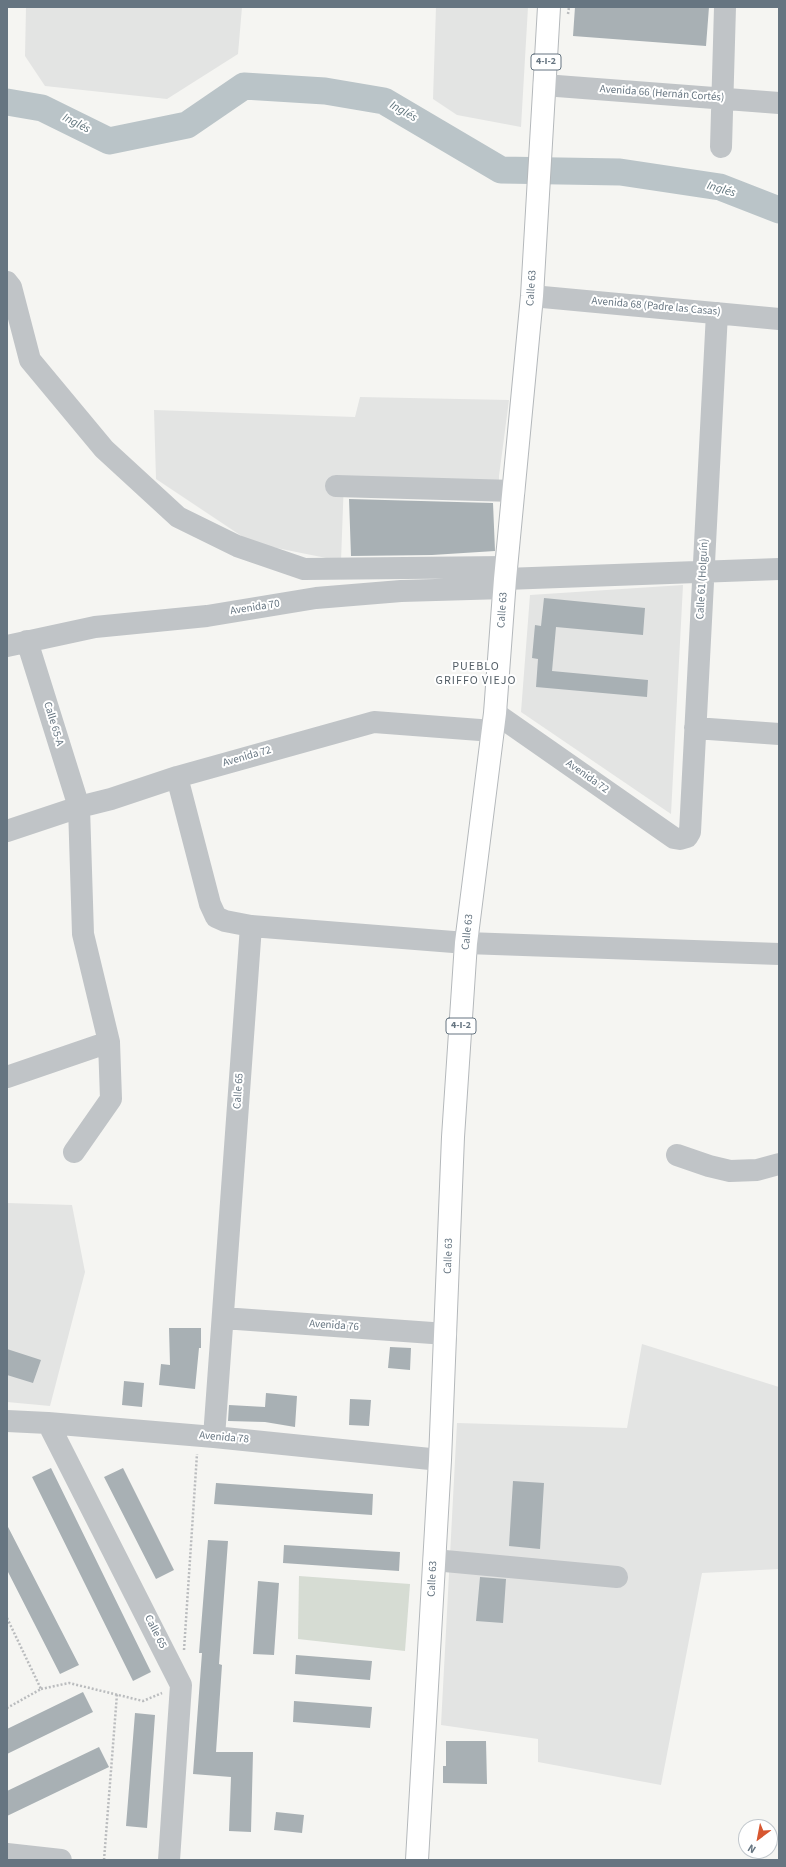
<!DOCTYPE html>
<html>
<head>
<meta charset="utf-8">
<style>
	body { margin:0 }
	#map { position:relative; width:786px; height:1867px; overflow:hidden; background:#f5f5f2; font-family:"Source Sans 3",sans-serif }
	canvas { display:block }
	.frame { position:absolute; inset:0; border:8px solid #667581; pointer-events:none }
	.north { position:absolute; left:738px; top:1819px; width:40px; height:40px; box-sizing:border-box; background:#fff; border:1px solid #c2c8cd; border-radius:50%; rotate:212deg; font-size:11px; font-weight:700; line-height:16px; text-align:center; color:#667581 }
	.north::after { content:''; display:block; margin:auto; width:14px; height:18px; background:#d75730; clip-path:polygon(50% 0,100% 100%,50% 72%,0 100%) }
</style>
</head>
<body>
<div id="map">
<canvas width="786" height="1867"></canvas>
<div class="frame"></div>
<div class="north">N</div>
</div>
<script>
const c = document.querySelector('canvas').getContext('2d');
c.lineJoin = 'round';
function fill(path, color) { c.fillStyle = color; c.fill(path, 'evenodd'); }
const shape = rows => new Path2D(rows.map(r => 'M' + r).join(''));
function stroke(path, color, width, dash) { c.strokeStyle = color; c.lineWidth = width; c.lineCap = dash ? 'butt' : 'round'; c.setLineDash(dash || []); c.stroke(path); }
function write(font, color, halo, rows, align = 'center') {
  c.font = font + ' "Source Sans 3",sans-serif'; c.lineWidth = 4; c.setLineDash([]); c.textBaseline = 'middle'; c.strokeStyle = halo; c.fillStyle = color; for (const [text, x, y, turn = 0] of rows) {
    c.save(); c.translate(x, y); c.rotate((+turn || 0) * Math.PI / 180); c.textAlign = isNaN(turn) ? turn : align; if (halo) c.strokeText(text, 0, 0); c.fillText(text, 0, 0); c.restore();
  }
}
const built = shape([
	[26,7,242,7,238,54,167,99,45,86,25,56],
	[436,7,528,7,521,127,457,115,433,99],
	[360,397,509,400,499,476,499,484,344,480,341,561,252,543,156,479,154,410,355,417],
	[683,585,671,814,521,712,530,595],
	[7,1203,72,1205,85,1272,50,1406,7,1402],
	[642,1344,779,1387,779,1569,702,1573,661,1785,538,1762,538,1739,441,1725,457,1423,627,1428]
]);
const green = shape([
	[299,1576,410,1584,405,1651,298,1639]
]);
const river = shape([
	[7,102,42,108,109,141,187,125,244,86,325,91,384,101,501,170,620,172,720,187,779,210]
]);
const building = shape([
	[575,7,709,7,706,46,573,36],
	[349,499,493,503,495,551,432,555,351,556],
	[544,598,645,608,643,635,556,627,552,671,648,680,647,697,536,687,538,659,532,658,535,625,541,626],
	[169,1328,201,1328,201,1348,199,1348,195,1389,159,1385,161,1364,170,1365],
	[390,1347,411,1348,410,1370,388,1368],
	[7,1349,41,1360,33,1383,7,1375],
	[124,1381,144,1383,142,1407,122,1405],
	[266,1393,297,1396,295,1427,265,1422,228,1421,229,1405,265,1407],
	[350,1399,371,1400,369,1426,349,1425],
	[51,1468,151,1672,133,1681,32,1477],
	[123,1468,174,1570,156,1579,104,1477],
	[513,1481,544,1483,540,1549,509,1546],
	[216,1483,373,1494,372,1515,214,1504],
	[7,1525,79,1665,60,1674,7,1570],
	[208,1540,228,1541,219,1664,222,1665,216,1752,253,1752,251,1832,229,1831,231,1777,193,1774,202,1653,199,1653],
	[284,1545,400,1552,399,1571,283,1563],
	[480,1577,506,1579,503,1623,476,1621],
	[258,1581,279,1583,274,1655,253,1654],
	[296,1655,372,1661,370,1680,295,1674],
	[83,1692,93,1712,7,1754,7,1729],
	[294,1701,372,1707,370,1728,293,1722],
	[135,1713,155,1715,147,1828,126,1826],
	[446,1741,486,1741,487,1784,443,1783,443,1766,446,1766],
	[99,1747,109,1767,7,1816,7,1791],
	[276,1812,304,1815,302,1833,274,1830]
]);
const path = shape([
	[568,14,569,7],
	[7,1618,41,1689,7,1708],
	[184,1650,197,1454],
	[41,1689,69,1683,143,1701,162,1693],
	[104,1860,117,1694]
]);
const minor = shape([
	[544,85,779,103],
	[721,147,725,7],
	[7,282,11,287,30,360,104,449,178,517,237,546,304,569,506,567],
	[532,296,779,319],
	[336,486,514,491],
	[505,579,779,569],
	[27,641,79,807,83,934,109,1042,111,1099,74,1152],
	[7,646,95,627,207,616,316,598,401,591,505,588],
	[495,713,674,838,680,839,687,837,690,832,717,313],
	[695,728,779,734],
	[177,777,210,904,216,917,225,921,251,926,466,943,779,954],
	[7,831,79,807,111,799,177,777,374,722,493,731],
	[7,1077,109,1042],
	[677,1155,709,1166,730,1171,757,1170,779,1164],
	[223,1318,446,1334],
	[7,1421,48,1423,214,1437,440,1460],
	[48,1423,181,1685,169,1860],
	[214,1437,251,926],
	[434,1560,617,1577],
	[7,1854,61,1860]
]);
const major = shape([
	[417,1860,440,1460,453,1137,466,943,495,713,505,579,532,296,549,7]
]);
const shields = [
	[546,62,30],
	[461,1026,30]
];
const shieldNames = [
	["4-I-2",546,62],
	["4-I-2",461,1026]
];
const streetNames = [
	["Avenida 66 (Hernán Cortés)",662,94,4],
	["Calle 63",532,288,-86],
	["Avenida 68 (Padre las Casas)",656,307,5],
	["Calle 61 (Holguín)",703,579,-87],
	["Avenida 70",255,608,-9],
	["Calle 63",503,610,-86],
	["Calle 65-A",53,724,73],
	["Avenida 72",247,757,-16],
	["Avenida 72",587,777,35],
	["Calle 63",468,932,-84],
	["Calle 65",239,1091,-86],
	["Calle 63",449,1256,-88],
	["Avenida 76",334,1326,4],
	["Avenida 78",224,1438,5],
	["Calle 63",433,1579,-87],
	["Calle 65",155,1632,63]
];
const waterNames = [
	["Inglés",403,112,30],
	["Inglés",76,124,27],
	["Inglés",721,190,16]
];
const neighbourhoodNames = [
	["PUEBLO",476,667],
	["GRIFFO VIEJO",476,681]
];
fill(built, '#e3e4e3');
fill(green, '#d6dcd3');
stroke(river, '#bac4c8', 27);
fill(building, '#a8b0b4');
stroke(major, '#b4b8bb', 24);
stroke(path, '#babcbe', 2.5, [2, 2]);
stroke(minor, '#c0c4c7', 22);
stroke(major, '#fff', 22);
for (const [x, y, w] of shields) { const box = new Path2D(); box.roundRect(x - w / 2, y - 8, w, 16, 3); c.fillStyle = '#fff'; c.fill(box); stroke(box, '#667581', 1); }
write('bold 10px', '#667581', null, shieldNames);
write('11px', '#667581', '#fff', streetNames);
write('italic 12px', '#62767e', '#fff', waterNames);
c.letterSpacing = '1px';
write('12px', '#535e66', '#fff', neighbourhoodNames);
c.letterSpacing = '0px';
</script>
</body>
</html>
